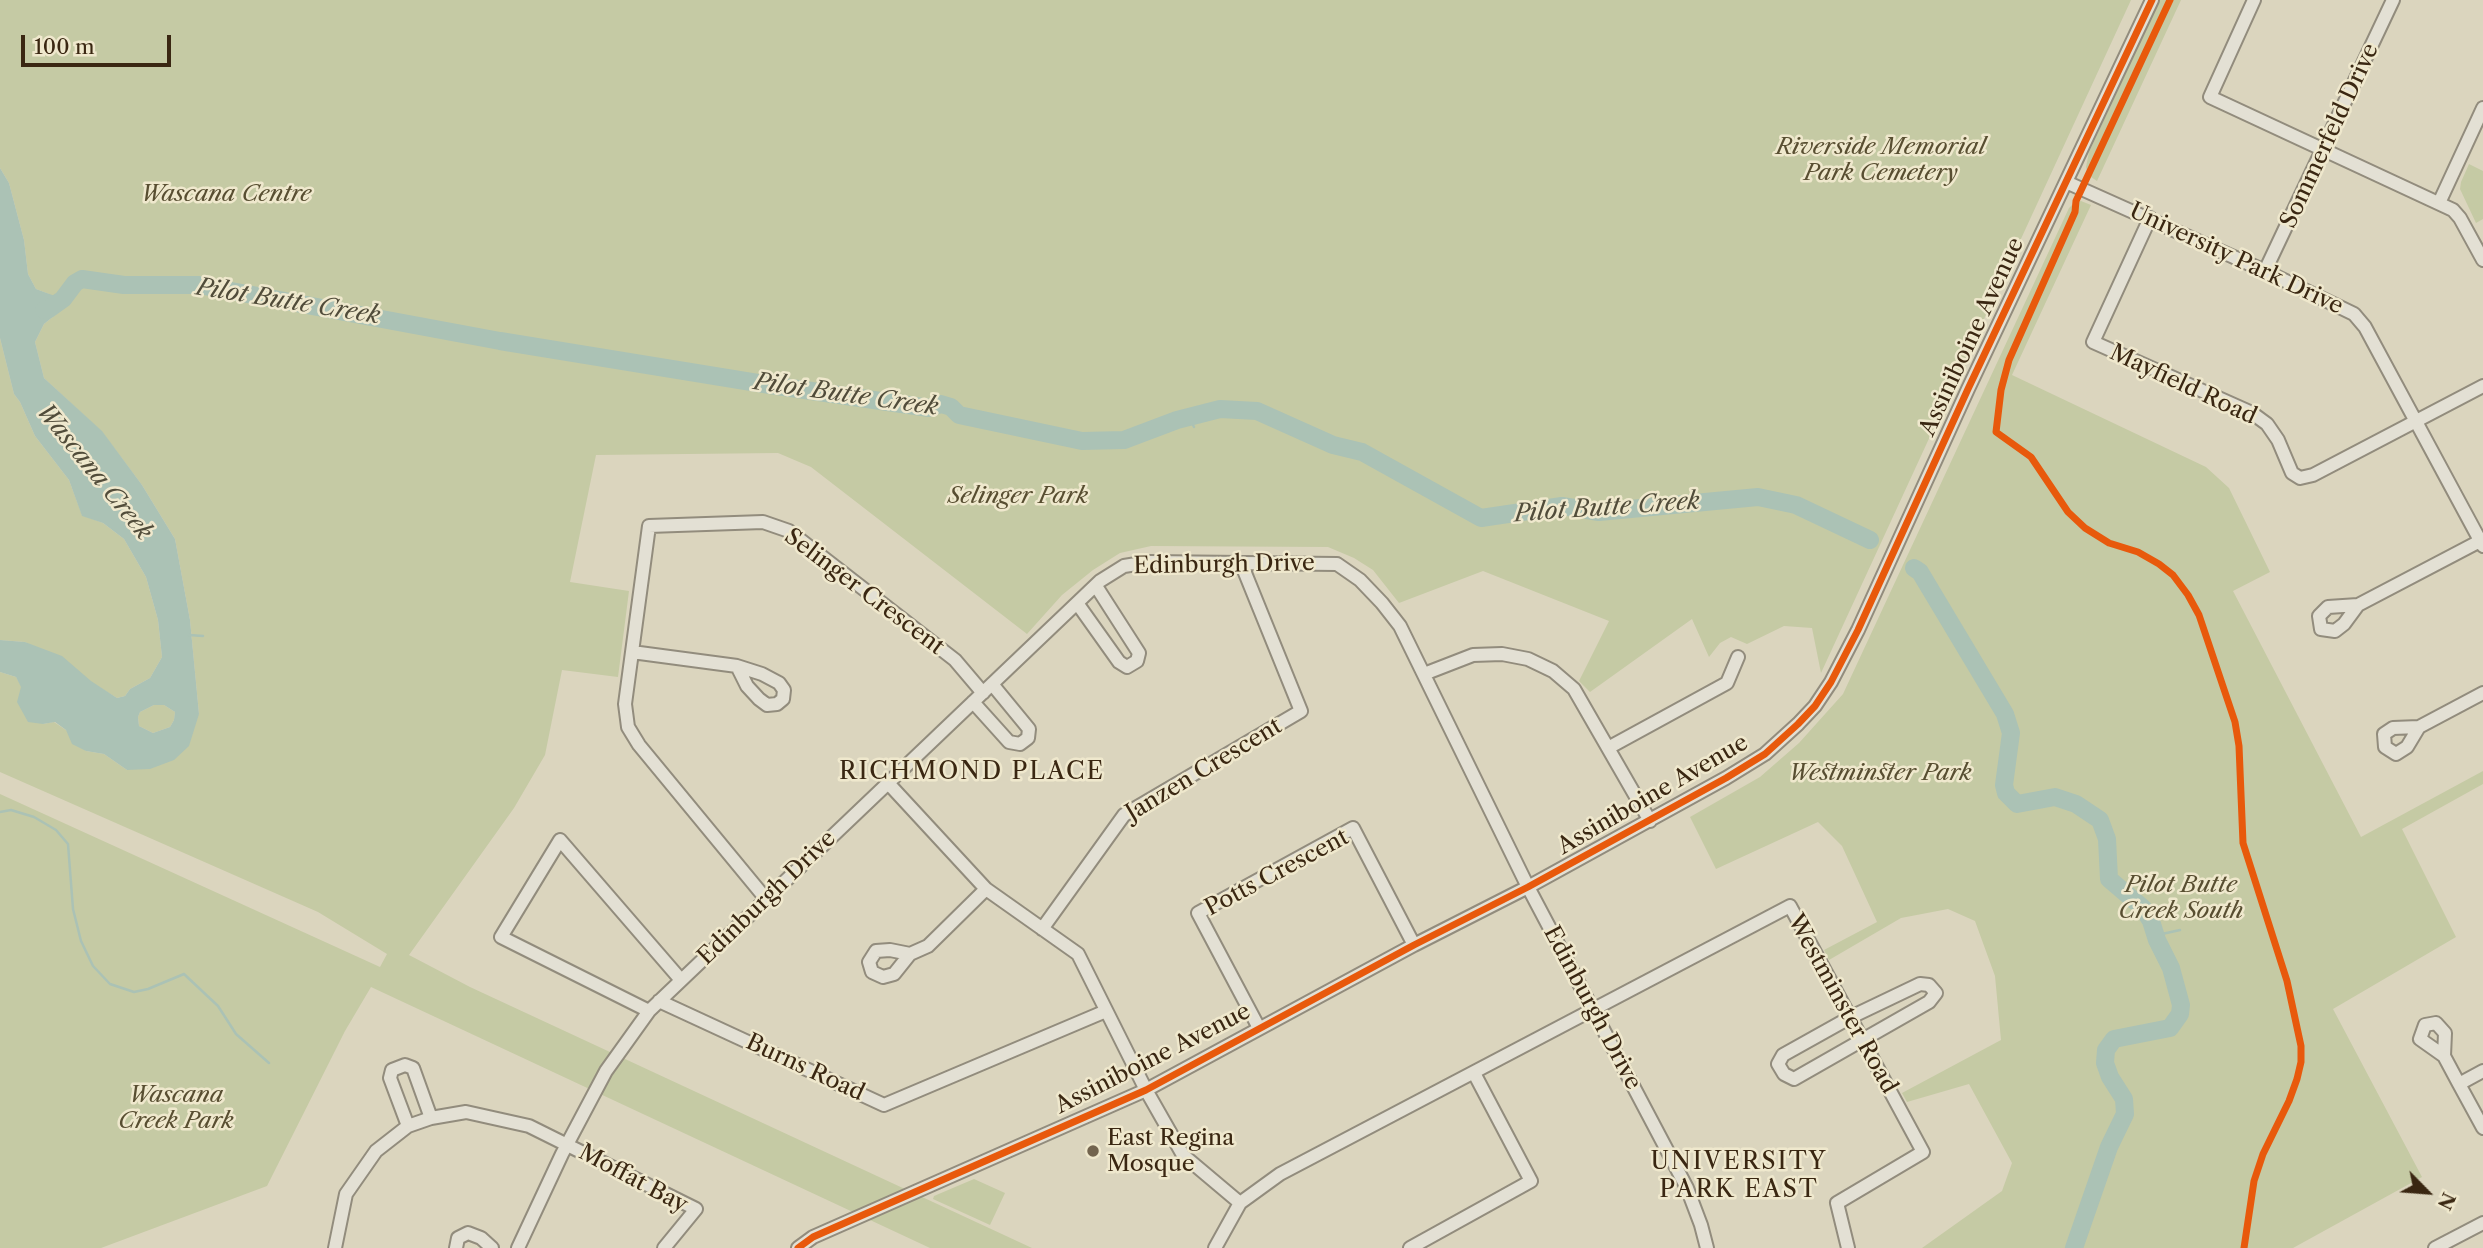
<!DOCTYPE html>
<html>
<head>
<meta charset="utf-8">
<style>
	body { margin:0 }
	#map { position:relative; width:2483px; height:1248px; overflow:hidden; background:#dbd5be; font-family:"Libre Caslon Text",serif }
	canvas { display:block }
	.north { position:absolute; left:2392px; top:1157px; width:70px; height:70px; -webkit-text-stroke:5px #efe8cd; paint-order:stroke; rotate:115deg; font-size:19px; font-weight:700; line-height:28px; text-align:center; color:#3a2712 }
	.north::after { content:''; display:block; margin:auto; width:24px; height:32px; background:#3a2712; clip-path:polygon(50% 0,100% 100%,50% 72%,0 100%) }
	.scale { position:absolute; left:21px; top:35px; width:150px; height:32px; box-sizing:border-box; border:4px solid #3a2712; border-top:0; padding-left:9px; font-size:21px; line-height:24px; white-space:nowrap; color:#3a2712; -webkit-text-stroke:5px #efe8cd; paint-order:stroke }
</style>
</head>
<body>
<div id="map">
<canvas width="2483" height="1248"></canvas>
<div class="north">N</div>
<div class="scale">100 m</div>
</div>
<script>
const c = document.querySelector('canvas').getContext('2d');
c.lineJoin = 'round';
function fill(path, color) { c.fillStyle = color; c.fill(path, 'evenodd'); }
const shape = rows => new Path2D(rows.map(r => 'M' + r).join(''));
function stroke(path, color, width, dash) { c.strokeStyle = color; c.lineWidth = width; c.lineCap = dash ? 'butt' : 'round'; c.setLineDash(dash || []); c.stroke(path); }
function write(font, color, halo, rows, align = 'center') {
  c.font = font + ' "Libre Caslon Text",serif'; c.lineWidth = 5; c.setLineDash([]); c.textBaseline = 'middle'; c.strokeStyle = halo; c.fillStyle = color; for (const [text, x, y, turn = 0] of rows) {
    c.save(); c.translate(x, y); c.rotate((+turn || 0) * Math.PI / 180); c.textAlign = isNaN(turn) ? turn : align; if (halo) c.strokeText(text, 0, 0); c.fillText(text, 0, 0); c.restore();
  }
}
const green = shape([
	[0,0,2131,0,1821,673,1812,628,1784,626,1747,644,1731,637,1720,643,1709,657,1692,619,1590,692,1579,681,1609,621,1483,571,1399,603,1373,570,1354,558,1328,547,1151,546,1120,553,1093,570,1062,595,1027,634,811,467,778,453,596,455,570,582,629,591,618,677,562,670,545,755,514,808,409,955,470,987,1032,1248,930,1248,371,987,345,1031,267,1186,101,1248,0,1248,0,794,380,967,387,954,318,912,0,772,0,672,16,677,43,724,54,722,66,730,86,751,104,754,127,770,199,714,190,620,175,539,142,485,102,432,44,378,35,342,44,324,59,312,49,294,36,289,28,274,24,240,9,183,0,168],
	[2160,0,2181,0,2097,181,2088,175,2086,167,2089,152],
	[2469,164,2483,171,2483,219,2476,223,2460,189,2461,182],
	[2081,201,2091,205,2012,375,2206,467,2229,488,2270,572,2233,591,2361,837,2483,771,2483,784,2402,829,2456,937,2333,1009,2422,1177,2293,1248,1922,1248,2002,1191,2012,1163,1969,1084,1907,1102,1902,1093,2001,1040,1995,976,1975,921,1948,909,1901,918,1829,960,1824,950,1877,922,1842,846,1818,822,1716,869,1690,817,1760,777,1799,743,1843,694,2069,208,2074,203],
	[0,338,14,394,20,402,35,436,69,480,82,515,103,523,124,539,146,577,158,620,162,657,150,678,130,689,125,696,117,698,25,642,0,640],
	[154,705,164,705,175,712,174,720,170,727,153,733,139,726,138,717,140,712],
	[974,1179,1005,1193,990,1225,933,1199,934,1196]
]);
const water = shape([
	[0,168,9,183,24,240,28,274,36,289,63,299,59,312,44,324,35,342,44,378,102,431,142,485,175,539,190,620,199,714,189,746,174,760,150,769,127,770,104,754,86,751,72,744,66,730,55,722,43,724,28,722,17,702,21,687,16,677,0,672,0,640,25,642,62,656,91,681,117,698,125,696,130,689,150,678,162,657,158,620,146,577,124,539,103,523,82,516,69,480,35,436,20,402,14,394,0,338],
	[154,705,164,705,175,712,174,720,170,727,153,733,139,726,138,717,140,712]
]);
const stream = shape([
	[1185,419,1192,423,1194,427],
	[189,635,203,636],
	[0,812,11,810,34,817,56,830,68,844,73,909,81,941,93,966,110,984,134,992,148,989,184,974,218,1006,236,1034,269,1063],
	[2153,926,2162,934,2180,930]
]);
const river = shape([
	[44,310,49,309,63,299,75,283,82,279,124,285,199,285,500,341,770,385,929,408,941,404,951,407,959,415,1082,441,1124,440,1177,420,1220,409,1257,411,1333,445,1362,452,1481,518,1562,506,1599,512,1758,497,1796,505,1870,540],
	[1914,568,1920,572,2005,714,2011,733,2004,785,2006,793,2017,804,2055,797,2076,804,2100,820,2107,839,2109,879,2143,908,2151,921,2157,940,2171,968,2181,1005,2180,1014,2170,1028,2114,1039,2106,1050,2105,1063,2110,1077,2124,1099,2125,1114,2109,1147,2074,1248]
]);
const minor = shape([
	[2254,0,2210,97,2453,210,2460,218,2483,260],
	[2066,182,2265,271,2354,314,2365,327,2483,546],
	[2439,203,2483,108],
	[2150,218,2093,342,2252,413,2267,424,2278,440,2292,473,2300,478,2313,475,2483,386],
	[2265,271,2393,0],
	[1077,603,1119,662,1127,667,1137,661,1139,653,1096,586],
	[2358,605,2344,624,2335,631,2321,629,2319,616,2328,607,2358,605,2480,541],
	[632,652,737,666,762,674,779,683,784,690,783,699,777,704,767,705,759,699,747,686,737,666],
	[1424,674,1473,655,1502,654,1528,659,1553,671,1574,689,1650,821],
	[973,702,1009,742,1020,744,1028,738,1029,729,992,684],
	[2419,727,2407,747,2396,754,2385,747,2384,734,2393,728,2419,727,2483,693],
	[1608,748,1727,683,1738,657],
	[888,783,986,889,1078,954,1146,1090,1183,1155,1240,1203],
	[766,899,639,745,628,727,625,704,649,526,763,522,789,531,955,660,983,693],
	[1042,929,1124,815,1301,711,1241,563],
	[910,954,890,950,876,951,869,962,872,972,883,977,894,974,910,954,928,946,986,889],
	[1920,984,1929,985,1936,993,1929,1002,1794,1079,1784,1074,1778,1064,1783,1055,1851,1017,1920,984],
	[659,1001,884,1105,1106,1011],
	[649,1011,501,937,560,840,681,980],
	[1259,1028,1198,913,1353,828,1414,945],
	[2444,1056,2445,1033,2436,1023,2425,1025,2420,1039,2444,1056,2459,1084],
	[2483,1071,2459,1084,2483,1128],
	[408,1126,390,1078,392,1070,405,1065,413,1068,431,1118],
	[335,1248,346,1194,376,1151,408,1126,431,1118,466,1112,529,1126,696,1209,664,1248],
	[456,1248,458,1238,468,1233,481,1238,492,1248],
	[518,1248,562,1154,606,1071,649,1011,1100,581,1124,566,1149,562,1337,564,1360,580,1382,603,1400,626,1528,887,1687,1188,1701,1225,1707,1248],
	[798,1248,813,1237,1146,1090,1414,945,1528,887,1726,778,1765,754,1798,724,1815,706,1831,682,1858,630,1968,389,2152,0],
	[1215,1248,1240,1203,1280,1174,1790,906,1923,1152,1837,1203,1848,1248],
	[1410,1248,1531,1181,1474,1073],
	[2435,1248,2483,1223]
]);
const cycleway = shape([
	[2170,0,2076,201,2075,212,2009,360,2001,390,1996,432,2031,457,2068,512,2085,528,2109,543,2138,552,2159,564,2173,575,2188,595,2199,615,2235,722,2239,746,2243,843,2287,981,2301,1046,2301,1062,2297,1079,2289,1101,2263,1154,2254,1181,2244,1248],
	[798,1248,813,1237,1146,1090,1414,945,1528,887,1726,778,1765,754,1798,724,1815,706,1831,682,1858,630,1968,389,2152,0]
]);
const markers = [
	[1093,1151,7,"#72644e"]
];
const streetNames = [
	["Sommerfeld Drive",2330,136,-65],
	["University Park Drive",2236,259,25],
	["Assiniboine Avenue",1972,337,-65],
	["Mayfield Road",2183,385,25],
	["Edinburgh Drive",1224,565,-1],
	["Selinger Crescent",864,592,37],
	["Janzen Crescent",1204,770,-31],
	["Assiniboine Avenue",1653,795,-30],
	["Potts Crescent",1277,873,-28],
	["Edinburgh Drive",767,898,-44],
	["Westminster Road",1842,1004,61],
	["Edinburgh Drive",1592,1008,62],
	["Assiniboine Avenue",1153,1059,-27],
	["Burns Road",805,1068,25],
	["Moffat Bay",633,1179,28]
];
const parkNames = [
	["Riverside Memorial",1881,147],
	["Park Cemetery",1881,173],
	["Wascana Centre",226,194],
	["Selinger Park",1018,496],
	["Westminster Park",1880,773],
	["Pilot Butte",2181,885],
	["Creek South",2181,911],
	["Wascana",176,1095],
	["Creek Park",176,1121]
];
const poiNames = [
	["East Regina",1107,1138],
	["Mosque",1107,1164]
];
const waterNames = [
	["Pilot Butte Creek",288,302,9],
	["Pilot Butte Creek",846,395,8],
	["Wascana Creek",94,472,51],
	["Pilot Butte Creek",1607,508,-4]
];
const neighbourhoodNames = [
	["RICHMOND PLACE",972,772],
	["UNIVERSITY",1739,1162],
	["PARK EAST",1739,1190]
];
fill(green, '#c5caa4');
fill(water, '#abc2b5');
stroke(stream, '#abc2b5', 2.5);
stroke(river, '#abc2b5', 18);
stroke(minor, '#928c7d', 16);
stroke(minor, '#e3e0d4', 12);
stroke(cycleway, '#e8590c', 7);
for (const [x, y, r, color] of markers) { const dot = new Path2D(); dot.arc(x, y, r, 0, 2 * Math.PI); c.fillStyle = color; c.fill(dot); stroke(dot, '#efe8cd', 2.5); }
write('23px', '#3a2712', '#efe8cd', streetNames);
write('italic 23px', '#584e31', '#efe8cd', parkNames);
write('23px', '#3a2712', '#efe8cd', poiNames, 'left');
write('italic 24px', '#514c3a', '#efe8cd', waterNames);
c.letterSpacing = '2px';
write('24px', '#3a2712', '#efe8cd', neighbourhoodNames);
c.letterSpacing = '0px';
</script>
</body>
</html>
